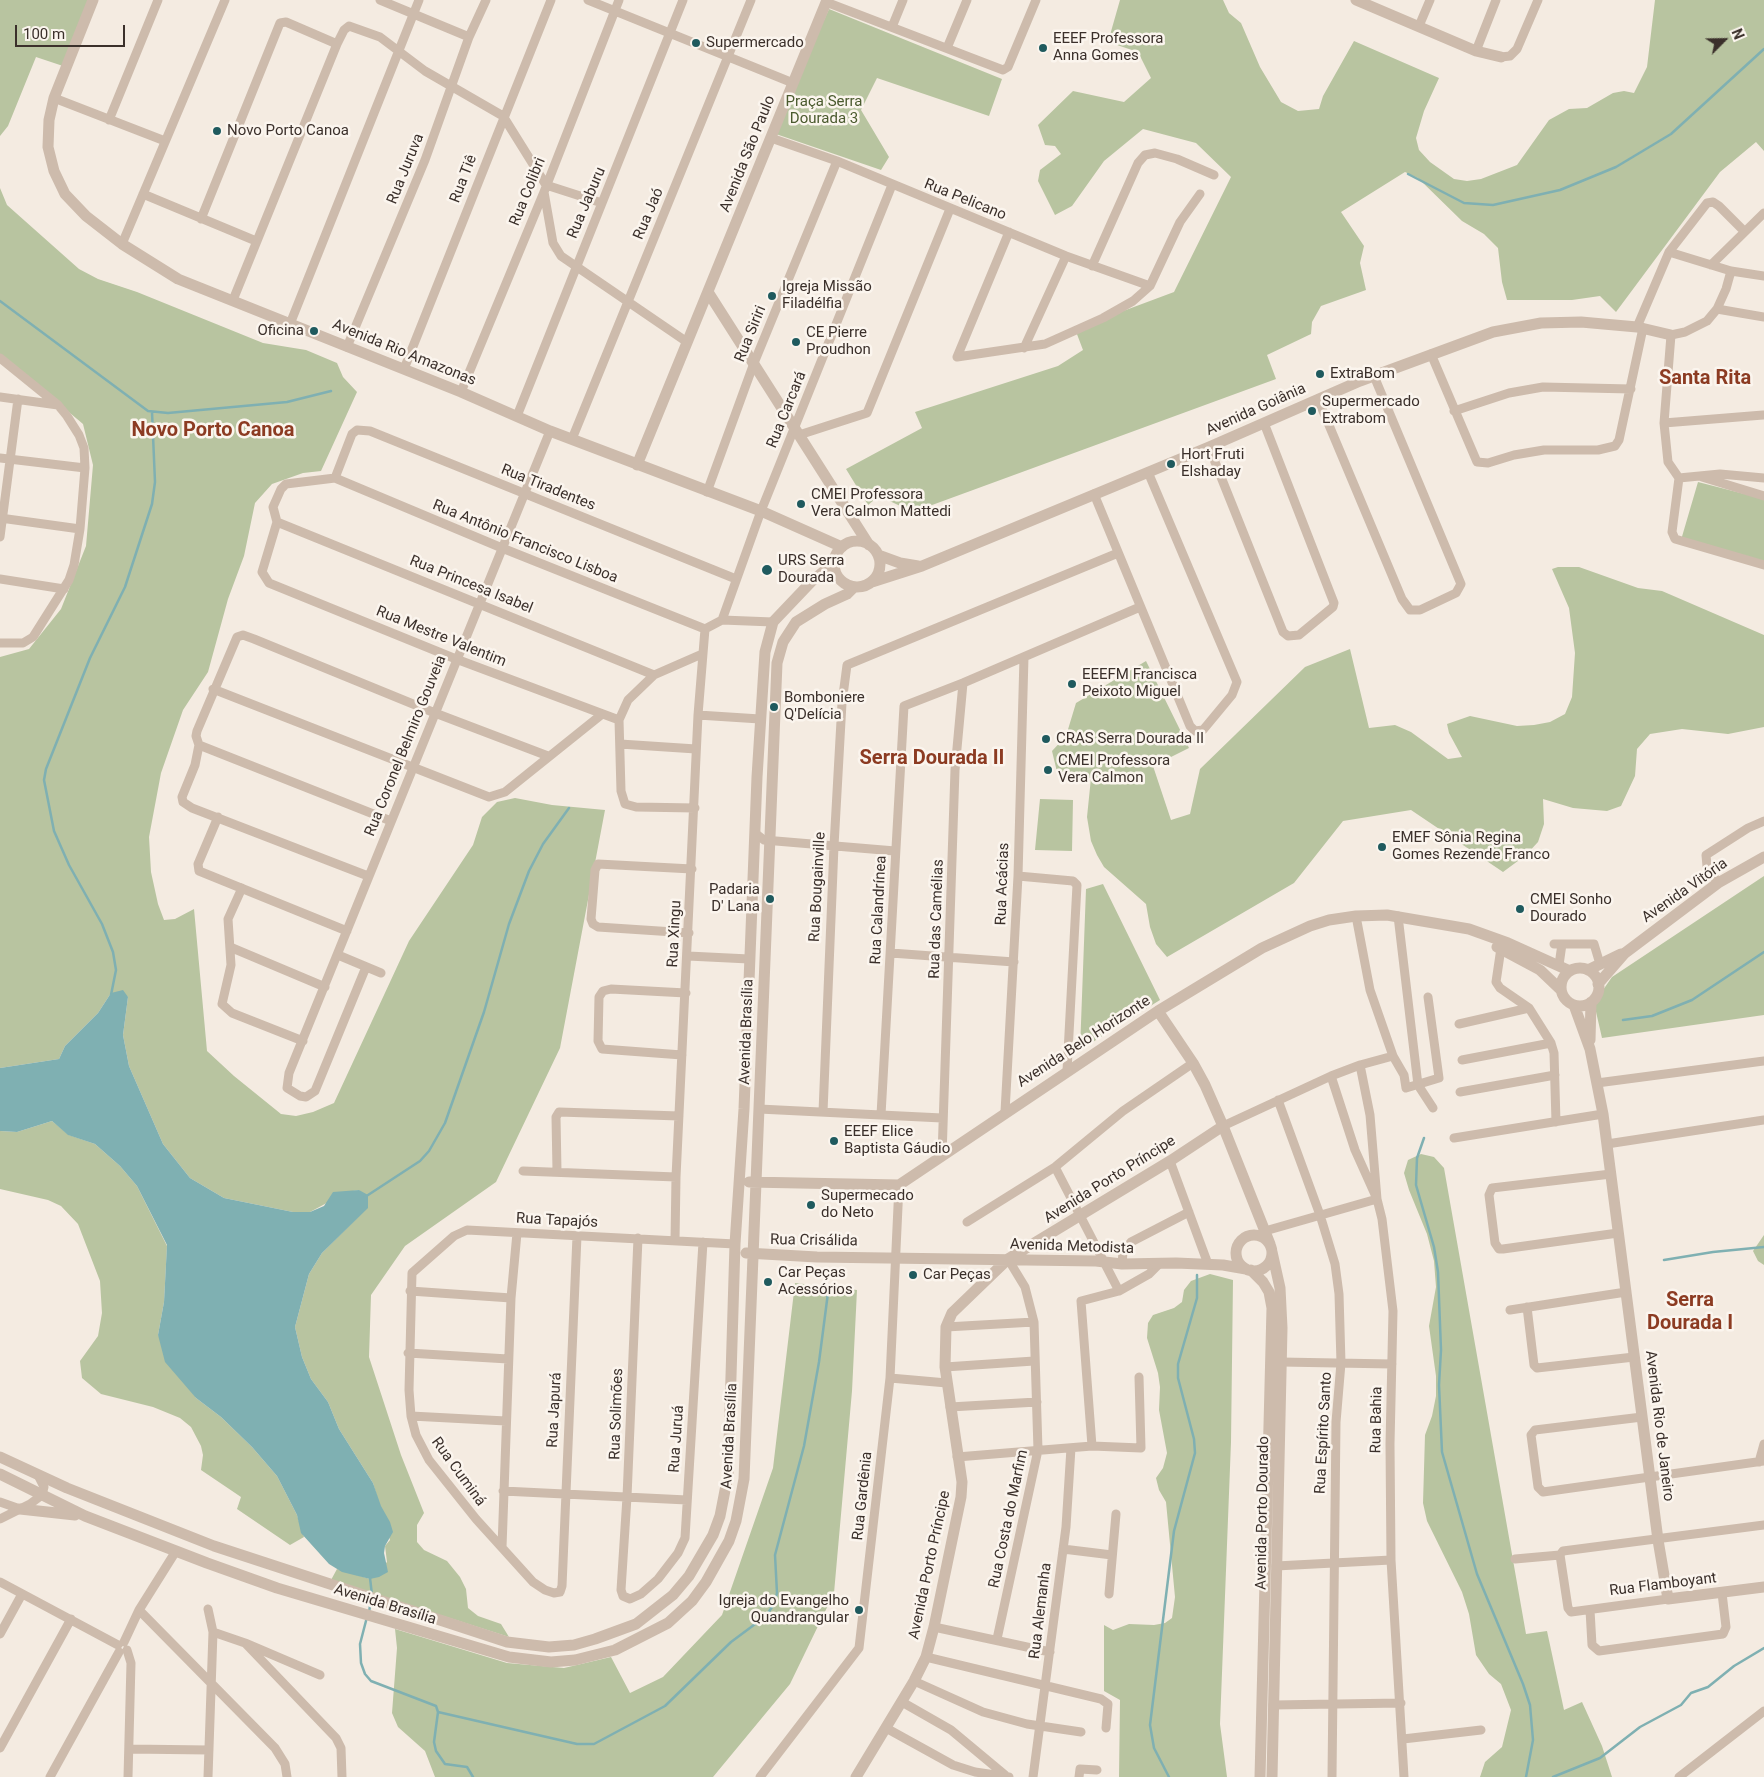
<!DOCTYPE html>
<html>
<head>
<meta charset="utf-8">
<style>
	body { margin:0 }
	#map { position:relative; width:1764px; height:1777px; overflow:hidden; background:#f4ebe1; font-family:Roboto,sans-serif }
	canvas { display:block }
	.north { position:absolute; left:1699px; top:15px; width:50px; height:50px; -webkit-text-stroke:4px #fbf5ee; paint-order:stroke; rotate:67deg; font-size:14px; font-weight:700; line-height:20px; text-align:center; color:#3b302b }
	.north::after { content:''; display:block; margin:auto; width:18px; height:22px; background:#3b302b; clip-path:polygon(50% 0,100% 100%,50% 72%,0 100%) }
	.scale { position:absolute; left:15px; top:25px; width:110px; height:22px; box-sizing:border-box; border:2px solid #3b302b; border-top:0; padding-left:6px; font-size:15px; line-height:18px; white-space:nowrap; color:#3b302b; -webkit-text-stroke:4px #fbf5ee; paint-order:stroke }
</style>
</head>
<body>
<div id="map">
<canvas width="1764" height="1777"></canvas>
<div class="north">N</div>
<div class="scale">100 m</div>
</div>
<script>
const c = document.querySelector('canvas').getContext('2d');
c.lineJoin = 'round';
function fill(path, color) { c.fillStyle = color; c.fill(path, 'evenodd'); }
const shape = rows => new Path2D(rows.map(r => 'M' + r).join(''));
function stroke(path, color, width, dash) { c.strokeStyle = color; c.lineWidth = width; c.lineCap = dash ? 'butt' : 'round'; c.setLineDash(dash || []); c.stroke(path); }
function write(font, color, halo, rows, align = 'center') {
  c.font = font + ' Roboto,sans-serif'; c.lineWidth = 5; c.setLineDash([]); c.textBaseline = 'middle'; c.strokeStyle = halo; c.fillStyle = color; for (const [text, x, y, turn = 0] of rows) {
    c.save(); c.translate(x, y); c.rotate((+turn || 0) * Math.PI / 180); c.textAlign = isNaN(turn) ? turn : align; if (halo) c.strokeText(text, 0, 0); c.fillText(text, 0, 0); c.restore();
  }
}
const green = shape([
	[0,0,90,0,63,66,36,57,8,126,0,136],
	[1120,0,1223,0,1229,13,1241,23,1260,67,1281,102,1298,111,1319,109,1323,96,1354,41,1439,78,1424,111,1416,138,1419,150,1430,162,1454,179,1467,181,1481,179,1517,165,1549,120,1569,109,1587,108,1613,93,1624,91,1634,93,1647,67,1655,0,1764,0,1764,151,1756,142,1720,172,1616,312,1600,296,1572,300,1507,300,1502,282,1498,248,1484,234,1462,221,1418,178,1405,172,1341,212,1364,246,1360,263,1366,290,1321,306,1312,322,1311,334,1267,355,1276,379,913,512,879,496,868,505,846,469,922,428,915,412,1058,366,1083,350,1075,329,1174,292,1231,177,1196,143,1143,129,1104,161,1072,206,1055,215,1038,181,1040,170,1061,154,1055,146,1045,145,1038,125,1073,91,1124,102,1151,78,1138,52,1108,42],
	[829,9,1002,79,989,116,877,78,861,110,889,157,881,170,773,133],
	[0,188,7,205,79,269,98,279,137,292,263,343,306,350,337,363,343,377,357,392,321,471,303,473,272,484,255,503,244,556,228,599,208,672,183,710,161,773,149,837,151,872,158,904,164,920,175,919,194,909,207,1051,234,1076,281,1114,296,1116,313,1112,334,1103,409,941,473,845,482,817,497,802,515,798,552,805,605,810,560,1048,496,1182,405,1246,371,1295,369,1357,401,1455,424,1513,417,1525,417,1542,424,1550,447,1561,460,1577,466,1589,468,1608,478,1616,501,1624,509,1637,331,1580,337,1569,370,1579,387,1562,385,1546,390,1540,373,1483,339,1429,328,1402,311,1379,302,1357,295,1327,309,1274,322,1253,367,1208,359,1190,347,1192,310,1212,293,1212,224,1198,190,1178,163,1144,129,1066,123,1035,128,997,111,993,98,1013,65,1046,59,1059,0,1068,0,657,29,649,61,609,86,546,93,465,83,424,0,354],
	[1698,482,1764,499,1764,563,1681,540],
	[1558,567,1579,567,1638,588,1662,591,1764,635,1764,727,1728,734,1682,729,1650,734,1637,749,1635,776,1621,806,1607,811,1573,808,1543,799,1544,824,1538,842,1526,855,1503,872,1411,810,1343,821,1294,883,1167,957,1156,944,1150,927,1146,904,1104,867,1097,855,1091,841,1087,817,1091,778,1058,776,1052,751,1066,736,1076,703,1146,661,1189,748,1153,766,1171,820,1190,814,1200,769,1305,667,1350,649,1369,728,1395,725,1411,732,1448,759,1462,757,1449,733,1447,724,1470,716,1517,726,1534,725,1550,722,1565,714,1572,697,1575,653,1569,608,1552,569],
	[1040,799,1073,800,1072,851,1035,850],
	[1764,876,1764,1015,1602,1038,1594,1003,1612,977],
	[1103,884,1160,1000,1080,1050,1086,889],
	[52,1121,69,1135,95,1144,120,1166,137,1186,167,1246,164,1302,158,1335,196,1398,221,1417,252,1447,277,1476,297,1515,304,1537,290,1545,237,1509,241,1497,201,1470,203,1455,201,1446,191,1427,180,1418,153,1407,101,1394,82,1378,80,1361,98,1336,102,1313,100,1281,78,1224,61,1206,48,1200,0,1189,0,1131,17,1132],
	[1421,1154,1434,1157,1444,1168,1526,1634,1547,1631,1564,1710,1582,1702,1602,1746,1612,1777,1480,1777,1485,1762,1502,1747,1511,1710,1501,1684,1489,1674,1476,1655,1469,1614,1462,1592,1427,1521,1423,1503,1425,1435,1432,1416,1436,1396,1436,1376,1429,1326,1436,1287,1434,1261,1427,1234,1409,1190,1404,1173,1408,1160],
	[1764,1235,1764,1265,1758,1261,1753,1251],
	[1210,1274,1233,1280,1231,1442,1220,1724,1227,1777,1119,1777,1120,1700,1104,1691,1104,1625,1113,1630,1129,1624,1154,1625,1165,1623,1172,1618,1175,1597,1166,1502,1159,1490,1156,1478,1163,1468,1167,1453,1159,1410,1160,1387,1158,1373,1147,1338,1148,1323,1153,1315,1174,1308,1182,1302,1184,1290,1191,1281],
	[795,1283,857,1290,852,1391,834,1593,790,1684,713,1777,435,1777,425,1751,398,1727,392,1713,397,1648,395,1629,507,1663,564,1668,611,1657,630,1693,663,1677,722,1615,773,1468]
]);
const water = shape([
	[123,990,128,997,123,1035,129,1066,163,1144,190,1178,224,1198,293,1212,310,1212,324,1206,333,1192,359,1190,368,1195,368,1208,322,1253,309,1274,295,1327,302,1357,311,1379,328,1402,339,1429,373,1483,381,1506,390,1522,393,1532,385,1546,384,1553,388,1572,379,1577,370,1579,342,1572,329,1564,301,1533,297,1515,277,1476,252,1447,221,1417,196,1398,165,1362,158,1335,164,1302,167,1245,137,1186,120,1166,95,1144,68,1135,52,1121,17,1132,0,1131,0,1068,59,1059,65,1046,98,1013,111,993]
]);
const stream = shape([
	[1408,174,1464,203,1493,205,1560,190,1616,167,1671,134,1764,49],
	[0,301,148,411,168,413,287,402,331,391],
	[111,995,116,970,113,952,102,924,69,865,54,831,44,780,46,769,90,658,125,587,152,504,155,482,152,412],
	[1623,1020,1652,1016,1692,1000,1764,952],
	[1424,1138,1417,1158,1416,1185,1434,1247,1438,1272,1441,1350,1439,1385,1442,1452,1477,1574,1523,1684,1530,1705,1533,1740,1526,1777],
	[365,1197,420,1161,429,1151,445,1123,484,1012,509,924,529,871,543,844,569,808],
	[1664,1260,1713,1252,1764,1247],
	[370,1578,372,1595],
	[369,1612,371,1600],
	[367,1617,360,1644,361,1663,365,1674,371,1681,436,1706,438,1712,434,1742,436,1751,445,1764,467,1767,473,1777],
	[438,1712,577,1744,594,1744,665,1706,731,1642,766,1616,774,1604,777,1593,775,1555,804,1446,819,1362,829,1285],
	[1169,1777,1154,1748,1150,1725,1174,1531,1195,1453,1194,1439,1178,1378,1178,1364,1197,1298,1197,1275],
	[1553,1777,1600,1758,1640,1727,1681,1705,1691,1693,1708,1687,1734,1666,1764,1648]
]);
const minor = shape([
	[380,0,469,37],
	[588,0,793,83],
	[826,2,1003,70,1008,67,1036,0],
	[1419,26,1430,0],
	[892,27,903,0],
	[947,48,967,0],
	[1476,51,1496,0],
	[1501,57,1510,56,1517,49,1538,0],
	[54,98,165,141],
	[109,120,158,0],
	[771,138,837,161,1066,256,1150,286],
	[544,192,553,243,561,256,687,342],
	[143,194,256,241],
	[201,219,280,23,286,22,337,44],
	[122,244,225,0],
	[1669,252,1731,271,1764,276],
	[1711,265,1764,213],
	[1092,266,1138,163,1145,155,1155,153,1177,159,1214,175],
	[1731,271,1726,289,1717,309,1707,321,1685,332,1671,335,1664,423,1668,462,1679,478,1672,532,1675,539,1764,565],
	[233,300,337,44,344,30,349,26,380,37,425,71,503,116,546,185,602,203],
	[1717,309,1764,317],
	[290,324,419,0],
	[1637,327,1669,252,1707,203,1713,202,1719,206,1744,231],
	[347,347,425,160,469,37,486,0],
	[1024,348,1066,256],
	[1431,354,1477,462,1488,463,1514,455,1544,450,1598,450,1615,446,1619,440,1643,328],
	[957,357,1045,344,1103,318,1133,301,1150,286,1180,222,1200,194],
	[957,357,1009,232],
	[0,358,58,405,67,416,79,435,84,448,85,468,80,529,74,565,69,580,33,637,23,643,0,643],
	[404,369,551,0],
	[461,392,544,192,619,0],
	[0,397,58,405],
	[1318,399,1402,599,1410,610,1420,610,1456,593,1461,584,1374,376],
	[1454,411,1509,393,1543,387,1631,389],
	[517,416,683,0],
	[1664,423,1763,415],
	[799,435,867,413,950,209],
	[572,439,751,0],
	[1209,447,1283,632,1288,636,1299,635,1333,607,1334,603,1264,423],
	[0,458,85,468],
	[1702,477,1764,496],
	[335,478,502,548,705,629],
	[1679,478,1720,474,1764,478],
	[707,492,754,363,837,161],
	[1094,494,1190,726,1195,731,1203,730,1232,695,1237,682,1148,472],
	[0,518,80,529],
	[277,522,654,675],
	[0,537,18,399],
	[0,579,64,589],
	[722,620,761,511,892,185],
	[705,629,722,620,773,622],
	[213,689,489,797,505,792,601,715],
	[698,715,760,719],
	[619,720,456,659,269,583,262,572,277,522,273,507,281,489,286,484,335,478,352,434,357,430,370,431,736,579],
	[620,744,696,749],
	[199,745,391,821],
	[695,808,636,807,625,804,621,791,619,720,628,700,654,675,702,654],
	[218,817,198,864,199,871,347,931],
	[755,833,764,840,895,851],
	[368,876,192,808,183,802,182,797,195,765,199,745,196,736,197,731,237,637,243,635,254,639,435,713,548,756],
	[1018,876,1073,881,1077,885,1067,1071],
	[1718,883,1707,866,1706,855,1748,828,1764,821],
	[242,888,228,919,231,965,222,1004,232,1013,303,1041],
	[1356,916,1370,990,1393,1056,1404,1075,1406,1088,1439,1078,1428,997],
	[1398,916,1418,1085,1433,1108],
	[689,933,598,927,593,924,591,919,595,870,598,864,692,869],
	[1554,944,1594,944,1600,964],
	[230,947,325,987],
	[1501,948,1496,982,1500,988,1529,1008,1551,1043,1554,1053,1556,1122],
	[891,953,1014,962],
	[338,955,381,973],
	[688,956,749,959],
	[1559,965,1562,944],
	[366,967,315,1091,306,1097,300,1096,287,1088,289,1073,550,431],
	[1459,1024,1529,1008],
	[682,1055,602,1049,598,1041,599,997,603,991,611,989,686,993],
	[1462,1060,1551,1043],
	[1360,1065,1370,1115,1377,1199,1382,1219,1393,1311,1390,1444,1391,1560,1404,1777],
	[1597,1083,1764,1061],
	[1460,1092,1555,1075],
	[1278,1100,1320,1215,1335,1264,1339,1294,1341,1363,1336,1422,1332,1777],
	[759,1109,942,1118],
	[823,1112,834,846,842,703,847,665,1118,553],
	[1005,1112,1018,876,1024,657],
	[881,1115,904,706,963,683,1140,607],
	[1223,1126,1331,1076,1360,1065,1393,1056],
	[1454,1138,1603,1114],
	[1607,1144,1764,1120],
	[942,1156,955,770,963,683],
	[1170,1161,1208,1264],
	[1055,1167,1119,1291],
	[523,1171,676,1177],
	[557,1171,556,1117,559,1112,679,1116],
	[1611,1174,1492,1188,1489,1195,1495,1243,1499,1249,1503,1249,1618,1233],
	[967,1222,1055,1167,1123,1111,1193,1063],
	[1265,1231,1377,1199,1355,1150,1331,1076],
	[577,1236,562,1586,560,1592,554,1593,545,1590,533,1582,476,1519,429,1460,416,1435,411,1416,409,1390,412,1273,454,1236,467,1230,735,1244],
	[638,1238,627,1497,621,1590,623,1596,630,1599,641,1594,658,1579,678,1553,685,1538,703,1242],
	[675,1241,676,1177,698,715,705,629],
	[1122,1264,1123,1252,1131,1242,1189,1212],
	[410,1291,511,1298],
	[1527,1307,1534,1365,1537,1368,1634,1357],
	[1510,1310,1626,1292],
	[946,1327,1034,1322],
	[408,1353,508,1359],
	[1281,1362,1392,1364],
	[945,1367,1034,1361],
	[890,1378,947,1383],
	[950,1407,1037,1402],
	[411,1416,506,1421],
	[1642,1417,1535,1430,1531,1435,1538,1487,1543,1492,1764,1461],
	[1092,1446,1081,1301,1119,1291,1149,1274,1159,1264],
	[957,1457,1092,1446,1141,1448,1139,1377],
	[1759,1462,1764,1444],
	[503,1491,687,1500],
	[0,1502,20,1509],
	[0,1519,30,1504,42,1495,44,1487,39,1477],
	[502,1547,511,1298,517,1233],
	[1063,1549,1112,1555],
	[1560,1555,1563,1551,1764,1525],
	[1560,1555,1568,1608,1571,1612,1668,1599],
	[1515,1559,1560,1555],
	[1276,1566,1391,1560],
	[0,1582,118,1645],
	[1109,1594,1116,1514],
	[208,1609,213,1632,208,1777],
	[139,1610,275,1748,285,1764,287,1777],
	[1590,1610,1592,1645,1599,1651,1723,1634,1726,1627,1722,1593],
	[934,1627,1050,1652],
	[213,1632,245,1643,320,1675],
	[0,1634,22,1594],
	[997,1639,1038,1450,1034,1322,1025,1287,1008,1259],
	[124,1642,139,1610,176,1551],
	[245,1643,336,1738,341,1748,342,1777],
	[127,1650,131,1663,128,1777],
	[926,1657,1101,1699,1108,1704,1106,1728],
	[914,1681,983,1712,1027,1724,1081,1732],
	[902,1702,951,1730,1005,1775],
	[1273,1705,1401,1703],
	[886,1728,953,1765,975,1772,1009,1777],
	[1403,1739,1481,1730],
	[0,1748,71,1619],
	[129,1749,209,1750],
	[50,1777,119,1652],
	[760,1777,859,1648,890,1378,899,1185],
	[1033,1777,1066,1527,1071,1448],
	[1079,1777,1080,1769,1097,1770],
	[1679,1777,1764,1711]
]);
const tertiary = shape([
	[93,0,54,98,49,120,48,147,54,171,65,194,86,216,122,244,178,279,461,392,550,431,761,511,842,547],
	[1356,0,1476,51,1501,57],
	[708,292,869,545],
	[637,465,827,0],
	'834 564a23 23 0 1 1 46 0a23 23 0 1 1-46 0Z',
	[878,555,900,563,918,566],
	[872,582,922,566,1209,447,1360,381,1493,332,1541,323,1581,322,1637,327,1671,335],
	[1497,947,1540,970,1561,990],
	'1561 987a19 19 0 1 1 38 0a19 19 0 1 1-38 0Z',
	[1588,970,1621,954],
	[1598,984,1625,953,1718,883,1764,857],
	[1574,1005,1590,1049,1603,1114,1658,1540,1668,1599,1764,1587],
	[1158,1011,1193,1063,1205,1085,1223,1126,1270,1244],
	[1590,1040,1591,1002],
	[749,1182,899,1185,1158,1011,1262,948,1310,926,1329,920,1356,916,1387,915,1469,929,1508,943,1570,971],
	'1236 1253a18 18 0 1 1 36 0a18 18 0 1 1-36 0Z',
	[1272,1252,1280,1288,1282,1328,1272,1777],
	[746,1253,817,1257,1096,1261,1122,1264,1176,1263,1223,1265,1246,1269],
	[1251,1270,1263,1282,1269,1292,1272,1308,1260,1777],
	[0,1457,67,1488,214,1546,507,1642,549,1647,574,1645,595,1639,636,1624,673,1595,689,1576,713,1535,720,1516,728,1475,735,1244,744,1109,757,777,765,652,773,622,812,581,834,563],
	[0,1474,85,1516,207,1563,277,1588,509,1657,551,1662,575,1660,615,1650,668,1623,692,1601,706,1582,729,1541,736,1521,744,1479,777,663,783,642,796,622,825,604,847,594,853,588],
	[20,1509,75,1515],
	[856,1777,914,1681,926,1657,934,1627,961,1497,962,1482,945,1367,946,1327,952,1313,1008,1259,1170,1161,1223,1126]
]);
const markers = [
	[696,43,5,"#1f5a5e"],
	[1043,48,5,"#1f5a5e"],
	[217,131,5,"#1f5a5e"],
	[772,296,5,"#1f5a5e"],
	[314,331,5,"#1f5a5e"],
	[796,342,5,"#1f5a5e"],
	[1320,374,5,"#1f5a5e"],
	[1312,411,5,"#1f5a5e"],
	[1171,464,5,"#1f5a5e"],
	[801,504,5,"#1f5a5e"],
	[767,570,6,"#1f5a5e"],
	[1072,684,5,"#1f5a5e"],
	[774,707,5,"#1f5a5e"],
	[1046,739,5,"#1f5a5e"],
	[1048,770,5,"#1f5a5e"],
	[1382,847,5,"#1f5a5e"],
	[770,899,5,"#1f5a5e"],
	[1520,909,5,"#1f5a5e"],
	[834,1141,5,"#1f5a5e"],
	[811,1205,5,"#1f5a5e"],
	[913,1275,5,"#1f5a5e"],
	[768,1282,5,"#1f5a5e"],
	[859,1610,5,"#1f5a5e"]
];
const poiNames = [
	["EEEF Professora",1053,39],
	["Anna Gomes",1053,56],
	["Supermercado",706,43],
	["Novo Porto Canoa",227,131],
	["Igreja Missão",782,287],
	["Filadélfia",782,304],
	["Oficina",304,331,"right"],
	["CE Pierre",806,333],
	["Proudhon",806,350],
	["ExtraBom",1330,374],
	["Supermercado",1322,402],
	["Extrabom",1322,419],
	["Hort Fruti",1181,455],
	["Elshaday",1181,472],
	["CMEI Professora",811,495],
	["Vera Calmon Mattedi",811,512],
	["URS Serra",778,561],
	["Dourada",778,578],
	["EEEFM Francisca",1082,675],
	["Peixoto Miguel",1082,692],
	["Bomboniere",784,698],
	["Q'Delícia",784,715],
	["CRAS Serra Dourada II",1056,739],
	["CMEI Professora",1058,761],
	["Vera Calmon",1058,778],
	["EMEF Sônia Regina",1392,838],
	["Gomes Rezende Franco",1392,855],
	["Padaria",760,890,"right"],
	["D' Lana",760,907,"right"],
	["CMEI Sonho",1530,900],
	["Dourado",1530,917],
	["EEEF Elice",844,1132],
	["Baptista Gáudio",844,1149],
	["Supermecado",821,1196],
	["do Neto",821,1213],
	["Car Peças",778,1273],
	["Acessórios",778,1290],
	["Car Peças",923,1275],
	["Igreja do Evangelho",849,1601,"right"],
	["Quandrangular",849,1618,"right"]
];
const parkNames = [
	["Praça Serra",824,102],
	["Dourada 3",824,119]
];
const streetNames = [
	["Avenida São Paulo",748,154,-68],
	["Rua Juruva",406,169,-68],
	["Rua Tiê",464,179,-69],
	["Rua Colibri",528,192,-68],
	["Rua Pelicano",965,200,22],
	["Rua Jaburu",587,203,-67],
	["Rua Jaó",649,214,-67],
	["Rua Siriri",751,334,-68],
	["Avenida Rio Amazonas",404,353,22],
	["Rua Carcará",787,410,-68],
	["Avenida Goiânia",1256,410,-24],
	["Rua Tiradentes",548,488,22],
	["Rua Antônio Francisco Lisboa",525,542,22],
	["Rua Princesa Isabel",471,585,22],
	["Rua Mestre Valentim",441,637,22],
	["Rua Coronel Belmiro Gouveia",406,746,-68],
	["Rua Acácias",1003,884,-88],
	["Rua Bougainville",818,887,-87],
	["Avenida Vitória",1685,891,-35],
	["Rua Calandrínea",879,910,-87],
	["Rua das Camélias",937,919,-88],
	["Rua Xingu",675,934,-87],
	["Avenida Brasília",747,1032,-88],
	["Avenida Belo Horizonte",1084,1042,-33],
	["Avenida Porto Príncipe",1110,1180,-32],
	["Rua Tapajós",557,1221,3],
	["Rua Crisálida",814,1241,1],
	["Avenida Metodista",1072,1247,2],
	["Rua Japurá",555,1410,-87],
	["Rua Solimões",617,1414,-88],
	["Rua Bahia",1377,1420,-89],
	["Avenida Rio de Janeiro",1659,1426,83],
	["Rua Espírito Santo",1324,1433,-87],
	["Avenida Brasília",730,1436,-87],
	["Rua Juruá",677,1439,-86],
	["Rua Cuminá",458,1472,54],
	["Rua Gardênia",863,1496,-84],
	["Avenida Porto Dourado",1263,1513,-89],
	["Rua Costa do Marfim",1009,1519,-78],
	["Avenida Porto Príncipe",930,1565,-78],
	["Rua Flamboyant",1663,1585,-7],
	["Avenida Brasília",385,1605,17],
	["Rua Alemanha",1041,1611,-83]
];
const districtNames = [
	["Santa Rita",1705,379],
	["Novo Porto Canoa",213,431],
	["Serra Dourada II",932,759],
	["Serra",1690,1301],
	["Dourada I",1690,1324]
];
fill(green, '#b8c4a0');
fill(water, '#7fb0b2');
stroke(stream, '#7fb0b2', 2.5);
stroke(minor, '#cdbbac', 9);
stroke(tertiary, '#cdbbac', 11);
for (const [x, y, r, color] of markers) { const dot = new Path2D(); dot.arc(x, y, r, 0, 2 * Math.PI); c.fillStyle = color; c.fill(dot); stroke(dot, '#fbf5ee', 2); }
write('15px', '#3b302b', '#fbf5ee', poiNames, 'left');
write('15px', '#4a5a2e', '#fbf5ee', parkNames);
write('15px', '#3b302b', '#fbf5ee', streetNames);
write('bold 20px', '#8c3b22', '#fbf5ee', districtNames);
</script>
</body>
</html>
